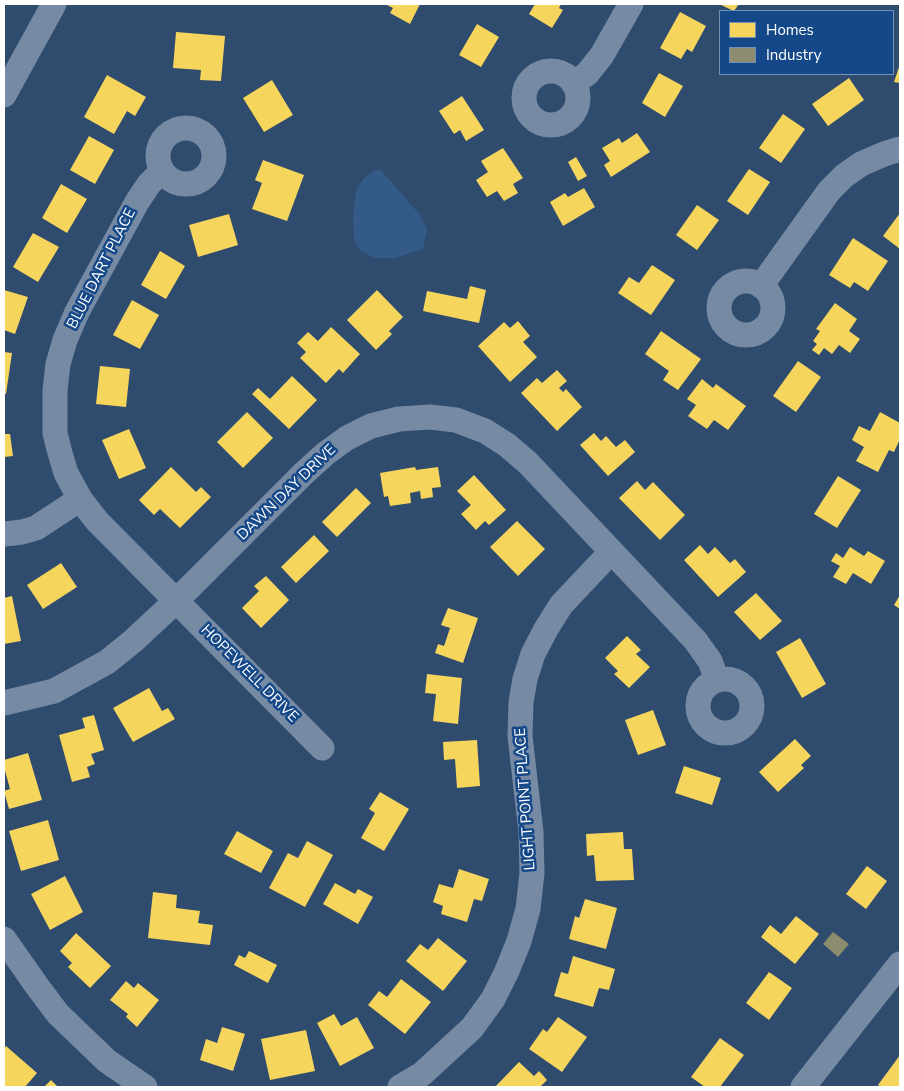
<!DOCTYPE html>
<html>
<head>
<meta charset="utf-8">
<style>
	body { margin:0 }
	#map { position:relative; width:904px; height:1091px; overflow:hidden; background:#2f4b6e; font-family:"Nunito Sans",sans-serif }
	canvas { display:block }
	.frame { position:absolute; inset:0; border:5px solid #fff; pointer-events:none }
	.legend { position:absolute; left:719px; top:10px; width:175px; height:65px; box-sizing:border-box; background:#144889; border:1px solid #7291b8; margin:0; padding:6px 9px; list-style:none; font-size:15px; color:#fff }
	.legend li { display:flex; align-items:center; gap:10px; height:25px }
	.legend b { width:25px; border:1px solid #7291b8 }
</style>
</head>
<body>
<div id="map">
<canvas width="904" height="1091"></canvas>
<div class="frame"></div>
<ul class="legend">
<li><b style="height:14px;background:#f6d55c"></b>Homes</li>
<li><b style="height:14px;background:#8c8c6e"></b>Industry</li>
</ul>
</div>
<script>
const c = document.querySelector('canvas').getContext('2d');
c.lineJoin = 'round';
function fill(path, color) { c.fillStyle = color; c.fill(path, 'evenodd'); }
const shape = rows => new Path2D(rows.map(r => 'M' + r).join(''));
function stroke(path, color, width, dash) { c.strokeStyle = color; c.lineWidth = width; c.lineCap = dash ? 'butt' : 'round'; c.setLineDash(dash || []); c.stroke(path); }
function write(font, color, halo, rows, align = 'center') {
  c.font = font + ' "Nunito Sans",sans-serif'; c.lineWidth = 5; c.setLineDash([]); c.textBaseline = 'middle'; c.strokeStyle = halo; c.fillStyle = color; for (const [text, x, y, turn = 0] of rows) {
    c.save(); c.translate(x, y); c.rotate((+turn || 0) * Math.PI / 180); c.textAlign = isNaN(turn) ? turn : align; if (halo) c.strokeText(text, 0, 0); c.fillText(text, 0, 0); c.restore();
  }
}
const water = shape([
	[380,169,421,216,427,230,423,249,395,258,374,258,360,250,354,240,353,216,356,191,363,179,373,171]
]);
const homes = shape([
	[385,4,420,4,410,24,390,13,393,8],
	[535,4,561,4,559,8,563,10,552,28,529,14],
	[719,4,739,4,734,11],
	[680,12,706,26,692,52,687,49,681,59,660,48],
	[477,24,499,37,481,67,459,55],
	[176,32,225,36,221,81,200,80,201,70,173,68],
	[900,64,900,83,894,82],
	[659,73,683,86,665,117,642,103],
	[107,75,146,97,135,116,127,111,114,134,84,117],
	[849,78,864,100,828,126,812,104],
	[272,80,293,115,264,132,243,98],
	[462,96,484,130,466,141,460,130,454,134,439,111],
	[783,114,805,129,781,163,759,148],
	[637,133,650,152,611,177,604,165,610,161,602,148,619,138,622,143],
	[89,136,114,150,95,184,70,170],
	[503,148,523,178,513,184,518,193,504,201,497,191,487,197,476,180,488,172,481,161],
	[576,157,587,176,578,181,568,162],
	[263,160,304,175,287,221,252,209,262,183,255,180],
	[749,169,770,182,748,215,727,201],
	[61,184,87,199,67,233,42,218],
	[584,188,595,207,563,226,550,202,565,193,568,197],
	[697,205,719,220,697,250,676,235],
	[900,213,900,249,883,236],
	[229,214,238,245,198,257,189,225],
	[33,233,59,247,38,282,13,267],
	[853,238,888,261,868,291,854,282,850,288,829,275],
	[160,251,185,266,166,299,141,285],
	[652,265,675,280,651,315,618,293,629,277,639,283],
	[470,286,486,290,479,323,423,311,427,291,467,299],
	[4,290,28,297,15,334,4,330],
	[377,290,403,317,389,331,392,334,376,350,347,320],
	[132,300,159,315,140,349,113,335],
	[835,303,857,319,849,331,860,339,850,353,839,345,832,354,824,348,819,355,812,350,817,344,813,341,820,331,816,329],
	[518,321,530,336,523,342,537,357,510,382,478,346,504,322,510,328],
	[331,327,360,354,343,373,339,369,326,383,300,358,306,352,297,343,308,332,318,341],
	[661,331,701,359,678,390,663,380,669,371,645,354],
	[4,352,12,353,6,394,4,393],
	[798,361,821,377,796,412,773,396],
	[100,366,130,369,126,407,96,404],
	[557,370,567,381,559,388,563,392,566,389,582,407,557,431,521,393,537,378,542,383],
	[292,376,317,400,289,429,252,394,258,388,270,399],
	[702,379,713,388,716,384,746,406,728,430,714,420,707,429,688,416,696,405,687,399],
	[247,412,273,438,243,468,217,442],
	[880,412,900,423,900,439,894,452,889,450,878,472,856,461,864,447,852,440,859,426,870,431],
	[129,429,146,468,119,479,102,440],
	[594,433,601,441,606,436,616,447,625,440,635,452,608,476,580,445],
	[4,434,10,434,13,456,4,457],
	[171,467,196,492,201,487,211,497,180,528,160,509,154,515,139,500],
	[415,467,416,470,438,467,441,487,432,488,433,497,421,499,420,491,410,493,411,503,390,506,388,496,384,497,380,473],
	[474,475,506,510,489,525,485,521,476,530,461,514,471,505,457,491],
	[838,476,861,490,837,528,814,514],
	[637,481,645,490,653,482,685,515,660,540,619,498],
	[356,488,371,503,337,537,322,522],
	[517,521,545,549,518,576,490,547],
	[314,535,329,551,296,583,281,567],
	[700,545,708,554,715,547,730,563,735,559,746,572,718,597,684,560],
	[850,547,864,556,868,551,885,561,871,584,853,573,846,584,833,577,840,566,831,561,836,553,843,558],
	[61,563,77,587,43,609,27,585],
	[266,576,289,600,261,628,242,608,259,591,254,586],
	[756,593,782,621,760,640,734,612],
	[900,595,900,609,894,605],
	[12,596,21,641,4,644,4,598],
	[448,608,478,618,463,663,435,653,438,644,444,646,450,628,441,625],
	[627,636,641,650,636,654,650,667,629,688,614,674,618,671,605,658],
	[800,638,826,684,802,698,776,652],
	[427,674,462,678,458,724,433,721,436,694,425,693],
	[149,688,162,711,168,708,175,719,133,742,113,708],
	[653,710,666,745,638,755,625,720],
	[94,715,104,750,91,754,95,764,87,767,90,777,72,782,59,735,85,728,82,718],
	[795,739,811,756,801,765,804,768,778,792,759,772],
	[477,740,480,786,457,788,455,759,444,760,443,742],
	[28,753,42,800,9,809,4,791,10,789,4,767,4,760],
	[684,766,721,778,712,805,675,793],
	[380,792,409,809,384,851,361,838,375,813,369,809],
	[48,820,59,860,21,871,9,831],
	[237,831,273,851,261,873,224,854],
	[623,832,624,849,632,849,634,880,596,881,594,855,587,856,586,834],
	[307,841,333,855,305,907,269,888,288,853,298,858],
	[867,866,887,881,866,909,846,894],
	[459,869,489,879,482,901,474,899,467,922,441,914,443,906,433,902,439,884,453,888],
	[65,876,83,912,50,930,31,894],
	[335,883,355,894,358,889,373,897,358,924,323,904],
	[153,892,177,895,176,908,200,911,198,923,213,925,210,945,148,938],
	[585,899,617,908,606,949,569,939,575,916,579,918],
	[796,916,819,934,795,964,761,937,770,925,781,934],
	[76,933,111,966,90,988,68,967,72,963,60,951],
	[438,938,467,961,443,991,406,961,420,944,428,950],
	[249,951,277,965,268,983,234,965,239,955,245,958],
	[573,956,615,969,609,990,599,988,593,1007,554,996,561,972,568,974],
	[769,972,792,988,769,1020,746,1003],
	[401,979,431,1002,405,1034,368,1005,379,991,387,997],
	[126,981,134,988,138,983,159,1000,137,1027,126,1017,128,1014,110,1000],
	[334,1014,341,1026,357,1017,374,1048,340,1066,317,1023],
	[558,1017,587,1037,562,1072,529,1049,543,1029,547,1032],
	[222,1027,245,1034,233,1071,200,1060,206,1039,217,1043],
	[306,1030,315,1071,270,1080,261,1039],
	[720,1038,744,1055,720,1087,705,1087,691,1077],
	[6,1046,37,1073,25,1087,4,1087,4,1049],
	[900,1055,900,1087,881,1087,878,1085],
	[519,1062,534,1076,539,1071,547,1080,541,1086,543,1087,495,1087],
	[51,1080,58,1087,44,1087]
]);
const industry = shape([
	[833,932,849,944,838,957,823,944]
]);
const minor = shape([
	'524 98a27 27 0 1 1 54 0a27 27 0 1 1-54 0Z',
	[573,83,587,74,602,55,631,4],
	[4,95,54,4],
	'158 156a28 28 0 1 1 56 0a28 28 0 1 1-56 0Z',
	[162,171,149,184,137,202,77,312,65,340,58,364,55,390,55,433,60,453,66,473,80,499,97,521,322,748],
	'719 308a27 27 0 1 1 54 0a27 27 0 1 1-54 0Z',
	[761,286,829,191,844,176,861,164,884,154,900,149],
	[5,534,22,532,36,528,80,499],
	'698 706a27 27 0 1 1 54 0a27 27 0 1 1-54 0Z',
	[4,703,54,691,107,662,133,641,176,601,303,474,325,454,347,438,371,426,399,419,430,417,456,420,485,431,507,445,528,463,695,640,710,661,717,680],
	[4,939,37,986,58,1014,107,1061,145,1087],
	[400,1087,422,1074,472,1028,493,999,507,971,519,941,528,909,532,873,531,832,520,736,521,702,525,679,533,654,546,629,561,605,611,552],
	[803,1087,900,964]
]);
const streetNames = [
	["BLUE DART PLACE",102,269,-63],
	["DAWN DAY DRIVE",287,493,-44],
	["HOPEWELL DRIVE",249,674,45],
	["LIGHT POINT PLACE",526,799,-94]
];
fill(water, '#345a88');
fill(homes, '#f6d55c');
fill(industry, '#8c8c6e');
stroke(minor, '#768aa3', 25);
write('15px', '#fff', '#144889', streetNames);
</script>
</body>
</html>
